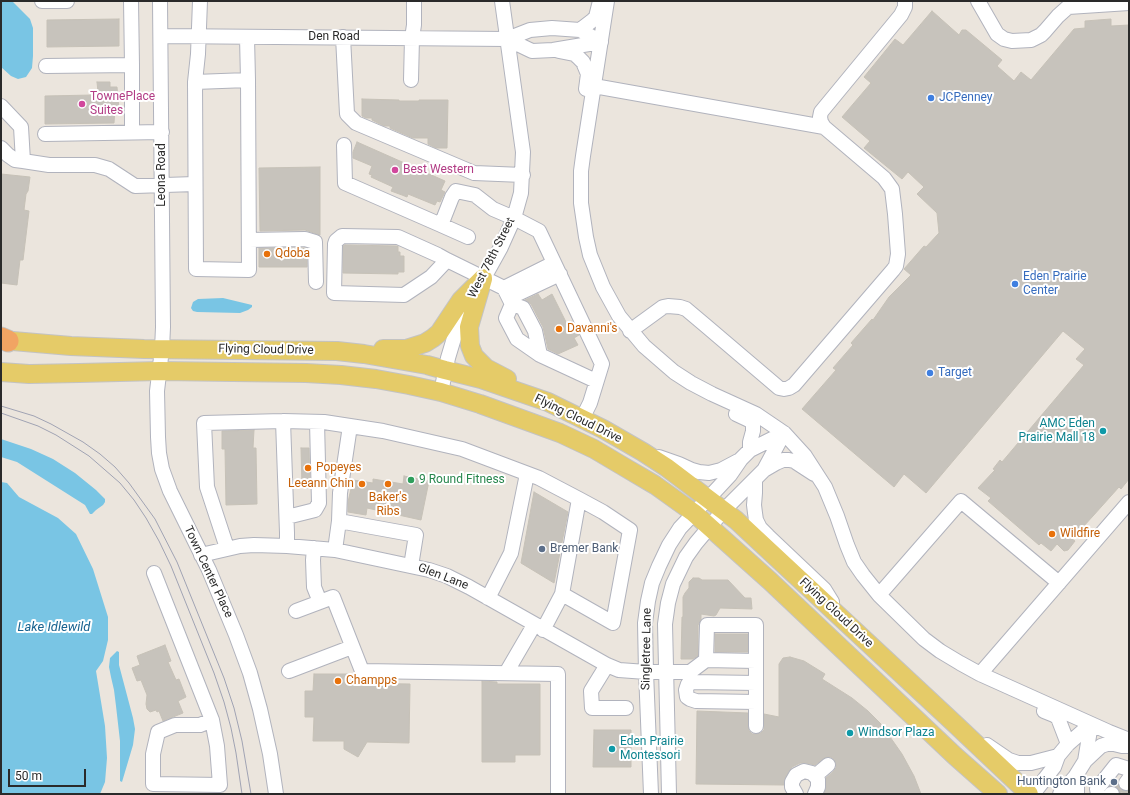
<!DOCTYPE html>
<html>
<head>
<meta charset="utf-8">
<style>
	body { margin:0 }
	#map { position:relative; width:1130px; height:795px; overflow:hidden; background:#ebe5dd; font-family:Roboto,sans-serif }
	canvas { display:block }
	.frame { position:absolute; inset:0; border:2px solid #2a2a2a; pointer-events:none }
	.scale { position:absolute; left:8px; top:769px; width:78px; height:18px; box-sizing:border-box; border:2px solid #2a2a2a; border-top:0; padding-left:5px; font-size:12px; line-height:14px; white-space:nowrap; color:#2a2a2a; -webkit-text-stroke:3px #fff; paint-order:stroke }
</style>
</head>
<body>
<div id="map">
<canvas width="1130" height="795"></canvas>
<div class="frame"></div>
<div class="scale">50 m</div>
</div>
<script>
const c = document.querySelector('canvas').getContext('2d');
c.lineJoin = 'round';
function fill(path, color) { c.fillStyle = color; c.fill(path, 'evenodd'); }
const shape = rows => new Path2D(rows.map(r => 'M' + r).join(''));
function stroke(path, color, width, dash) { c.strokeStyle = color; c.lineWidth = width; c.lineCap = dash ? 'butt' : 'round'; c.setLineDash(dash || []); c.stroke(path); }
function write(font, color, halo, rows, align = 'center') {
  c.font = font + ' Roboto,sans-serif'; c.lineWidth = 4; c.setLineDash([]); c.textBaseline = 'middle'; c.strokeStyle = halo; c.fillStyle = color; for (const [text, x, y, turn = 0] of rows) {
    c.save(); c.translate(x, y); c.rotate((+turn || 0) * Math.PI / 180); c.textAlign = isNaN(turn) ? turn : align; if (halo) c.strokeText(text, 0, 0); c.fillText(text, 0, 0); c.restore();
  }
}
const water = shape([
	[1,1,12,1,30,19,33,28,33,56,32,68,26,77,18,79,11,76,1,67],
	[223,298,252,305,252,307,248,310,240,313,197,312,193,311,191,308,193,302,198,299],
	[1,439,31,449,53,459,75,473,96,490,105,499,105,502,103,505,96,510,92,514,90,514,85,505,17,462,1,457],
	[1,482,7,483,19,497,58,518,76,534,93,569,108,617,108,640,103,661,96,671,105,726,107,758,105,782,100,794,1,794],
	[117,651,119,652,119,665,133,718,135,729,133,745,122,782,120,781,120,741,116,706,114,690,111,677,109,667,110,658]
]);
const building = shape([
	[932,11,959,35,962,30,966,30,1002,60,997,66,1014,81,1021,72,1031,80,1074,29,1085,28,1085,21,1111,19,1111,26,1129,25,1129,479,1121,489,1119,487,1093,516,1072,539,1075,541,1068,550,1064,551,1057,544,1051,551,1041,543,1039,545,988,501,991,498,978,488,995,470,993,469,1000,460,1002,462,1084,365,1076,359,1085,349,1063,331,926,493,904,474,894,487,802,409,836,370,833,368,853,345,851,343,872,319,873,320,889,297,911,275,904,269,924,246,926,247,939,233,937,213,917,194,924,187,908,172,902,179,864,148,870,141,842,117,871,83,864,77,895,39,903,45,932,11],
	[119,19,119,46,47,47,47,20,119,19],
	[97,82,110,82,110,87,117,87,119,109,115,109,114,123,45,124,45,96,93,95,93,92,98,92,97,82],
	[362,99,399,100,399,101,419,101,419,100,448,100,447,148,436,148,428,144,428,138,413,138,390,128,390,126,384,126,372,120,372,118,366,118,362,116,362,99],
	[357,142,445,181,441,190,445,192,440,202,437,201,435,205,408,194,407,197,402,195,391,191,393,187,371,177,372,175,369,174,372,166,353,158,353,152,357,142],
	[320,167,320,235,305,230,260,231,259,168,320,167],
	[1,174,30,177,28,191,26,194,24,210,29,211,23,260,20,260,17,285,1,283,1,174],
	[345,245,398,246,398,252,400,252,400,256,404,256,404,272,398,272,398,274,343,273,343,246,345,245],
	[259,248,307,248,307,267,259,267,259,248],
	[538,294,542,300,552,294,567,324,572,321,579,335,574,338,578,345,558,354,548,349,543,327,531,304,525,300,538,294],
	[254,430,253,448,256,448,257,504,226,505,225,449,222,449,222,431,254,430],
	[301,448,309,448,310,488,302,488,301,448],
	[404,476,429,481,421,520,367,508,366,515,348,512,348,502,353,480,373,483,373,479,403,484,404,476],
	[534,492,568,512,554,583,521,563,534,492],
	[693,578,699,578,702,580,728,580,745,598,751,598,752,609,720,608,716,615,714,616,701,614,701,620,698,625,698,656,693,659,681,659,682,617,683,617,683,597,685,593,689,588,689,582,693,578],
	[715,634,748,634,748,652,715,652,715,634],
	[165,645,171,661,168,662,176,680,179,679,186,697,178,701,183,713,163,721,159,711,157,712,156,710,150,712,147,709,146,704,147,695,141,680,137,681,132,668,140,665,137,656,165,645],
	[790,657,804,661,825,674,822,679,852,698,868,711,881,724,902,754,914,776,921,794,824,794,826,787,826,778,834,771,836,768,836,764,834,759,831,757,827,757,823,759,815,765,806,763,800,763,792,767,789,771,785,778,784,785,696,784,697,711,748,713,748,726,749,731,752,734,756,734,761,733,764,730,764,714,779,717,779,664,783,658,790,657],
	[314,674,348,674,348,683,410,684,409,743,367,742,358,757,344,749,344,741,313,741,314,717,305,717,305,691,313,691,314,674],
	[482,681,497,682,497,684,540,684,540,755,515,755,515,762,482,762,482,681],
	[594,730,631,730,631,767,593,767,594,730]
]);
const minorTunnel = shape([
	[1112,794,1122,780],
	[1124,794,1129,787]
]);
const minor = shape([
	[42,1,67,1],
	[131,1,132,65],
	[160,1,163,327,162,349,157,391,158,437,159,453,162,469,170,491,209,570,236,635,250,673,260,709,270,754,276,794],
	[607,1,583,156,581,171,581,203,586,237,590,255,603,287,619,316,644,346,674,372,691,383,712,394,756,414,784,433,805,456,825,487,837,516,847,545,854,562,863,575,879,595,924,639,940,651,960,663,980,674,1109,732,1129,740],
	[978,1,997,34,1004,39,1012,41,1031,40,1041,35,1045,31,1058,16,1068,7,1129,3],
	[580,30,593,20,596,17,600,1],
	[161,36,507,39,530,30,552,28,580,30,601,42],
	[247,37,248,80],
	[343,37,347,114,356,123,474,173,523,175],
	[507,39,532,51,553,50,601,42],
	[559,51,574,54,578,57,583,62,588,74,586,89],
	[46,66,132,65,132,132],
	[411,80,412,38,414,25,414,1],
	[195,82,248,80,249,270,196,269,195,82,198,54,200,1],
	[594,86,824,127],
	[1,106,21,127,23,161],
	[45,134,162,132],
	[344,145,345,183,441,225,452,197,456,191,475,195,493,209,514,218,539,231,602,364,590,403,582,419],
	[1,148,8,155,15,160,23,161,49,165,95,165,109,169,135,186,195,184],
	[441,225,468,237],
	[249,240,305,239,315,242,316,282],
	[447,260,438,255,398,237,342,236,336,241,335,244,334,293,404,295,431,277,447,260,504,288,512,304,506,318,517,339,540,355,596,381],
	[504,288,554,263],
	[509,298,560,274],
	[512,304,523,308,535,331,540,355],
	[630,331,663,307,668,306,680,307,686,309,705,325,779,388,784,389,789,388,794,385,893,270,896,266,898,254,895,214,892,189,884,178,824,127,821,122,820,117,821,112,901,15,905,7,905,1],
	[441,392,448,358,454,338,461,319,501,247,514,218,521,193,523,152,502,1],
	[736,414,751,421,753,425,753,431,750,442,750,450],
	[659,457,679,464,692,470,699,472,709,473,721,470,738,461],
	[764,470,776,463,783,460,789,460,794,461,814,474],
	[755,479,755,493,754,505,755,513,756,520,760,528,768,536,824,589,832,602],
	[287,517,315,510,319,503,317,422],
	[339,521,416,535,411,566],
	[287,546,287,533,283,421,324,422,350,426,383,431,462,449,539,478,579,499,603,512,630,530,613,623,562,594,543,630],
	[227,548,207,487,204,423,283,421],
	[314,548,313,560,314,587,320,602,333,597,362,671,558,674,558,794],
	[335,550,339,521,340,493,350,426],
	[201,555,240,546,254,545,287,546,335,550,429,570,447,576,469,587,607,665,619,670,646,672,690,672,706,660,756,661],
	[154,573,212,720,217,746,220,785,153,784,153,754,158,732,175,725,200,725,212,720],
	[562,594,579,499],
	[879,595,961,501,1059,583],
	[488,598,511,553,527,474],
	[296,611,320,602],
	[706,660,707,625,756,625,756,726],
	[607,665,591,691,592,708,626,708],
	[289,671,352,647],
	[506,673,534,625],
	[980,674,1129,502],
	[756,702,696,701,690,699,687,697,686,690,688,684,692,682,756,683],
	[1044,711,1054,715,1058,718,1068,744],
	[987,745,1009,760,1018,763,1031,763,1058,756],
	[1085,761,1091,724],
	[815,776,828,765],
	[1075,777,1077,787,1077,794],
	[1126,783,1129,779],
	[651,794,646,672,645,623,648,601,652,583,659,566,669,545,680,528,718,488,730,475,741,459,750,450,784,433],
	[669,794,665,624,668,603,673,584,686,557,696,543,723,511,764,470,784,433],
	[796,794,792,787,792,782,796,775,804,771,812,773,818,779,818,787,815,794],
	[1033,794,1054,767,1058,756,1068,744,1091,724],
	[1060,794,1075,777,1085,761,1101,746,1107,744,1114,744,1122,746,1128,746],
	[1098,794,1097,789,1116,765,1129,769],
	[1111,794,1112,794]
]);
const major = shape([
	[483,279,469,327,470,346,474,356,486,368,507,379],
	[1,340,71,346,144,349,337,351,364,354,427,365,445,370,481,379,548,402,603,429,643,452,666,467,736,520,955,724,1029,794],
	[383,349,406,349,425,343,433,338,439,333,461,300,483,278],
	[1,372,29,374,79,373,160,371,306,373,341,375,376,379,409,385,441,392,480,404,560,433,594,449,626,468,655,485,694,513,770,581,955,756,998,794]
]);
const highway = shape([
	[1,338,8,341]
]);
const tram = shape([
	[1,406,34,416,51,424,83,442,100,454,115,467,129,483,155,519,177,562,224,678,234,708,242,741,251,794],
	[1,413,38,426,56,435,89,456,120,483,134,500,146,518,159,541,171,566,214,673,224,702,231,728,236,753,242,794]
]);
const markers = [
	[931,98,4,"#3f7fe0"],
	[82,104,4,"#d1479c"],
	[395,170,4,"#d1479c"],
	[267,254,4,"#e8710a"],
	[1015,284,4,"#3f7fe0"],
	[559,329,4,"#e8710a"],
	[930,373,4,"#3f7fe0"],
	[1103,431,4,"#0f9aa8"],
	[308,468,4,"#e8710a"],
	[411,480,4,"#2e9e5b"],
	[362,484,4,"#e8710a"],
	[388,484,4,"#e8710a"],
	[1052,534,4,"#e8710a"],
	[542,549,4,"#5c6f8a"],
	[338,681,4,"#e8710a"],
	[850,733,4,"#0f9aa8"],
	[612,749,4,"#0f9aa8"],
	[1114,782,4,"#5c6f8a"]
];
const streetNames = [
	["Den Road",334,37],
	["Leona Road",162,175,-90],
	["West 78th Street",492,258,-63],
	["Flying Cloud Drive",266,350,1],
	["Flying Cloud Drive",578,419,26],
	["Town Center Place",208,572,65],
	["Glen Lane",443,577,21],
	["Flying Cloud Drive",836,613,43],
	["Singletree Lane",647,649,-89]
];
const hotelNames = [
	["TownePlace",90,97],
	["Suites",90,111],
	["Best Western",403,170]
];
const shopNames = [
	["JCPenney",939,98],
	["Eden Prairie",1023,277],
	["Center",1023,291],
	["Target",938,373]
];
const foodNames = [
	["Qdoba",275,254],
	["Davanni's",567,329],
	["Popeyes",316,468],
	["Leeann Chin",354,484,"right"],
	["Baker's",388,498,"center"],
	["Ribs",388,512,"center"],
	["Wildfire",1060,534],
	["Champps",346,681]
];
const cultureNames = [
	["AMC Eden",1095,424,"right"],
	["Prairie Mall 18",1095,438,"right"],
	["Windsor Plaza",858,733],
	["Eden Prairie",620,742],
	["Montessori",620,756]
];
const leisureNames = [
	["9 Round Fitness",419,480]
];
const serviceNames = [
	["Bremer Bank",550,549],
	["Huntington Bank",1106,782,"right"]
];
const waterNames = [
	["Lake Idlewild",54,628]
];
fill(water, '#79c5e4');
fill(building, '#c7c3bc');
stroke(building, '#c6c1b7', 1);
stroke(minorTunnel, '#c4c0b9', 14, [14, 7]);
stroke(minor, '#b1b3bd', 16);
stroke(major, '#c3c3c3', 20);
stroke(highway, '#c3c3c3', 23);
stroke(minor, '#fff', 14);
stroke(major, '#e5cb68', 18);
stroke(highway, '#f1a463', 21);
stroke(tram, '#a0a3b3', 1);
for (const [x, y, r, color] of markers) { const dot = new Path2D(); dot.arc(x, y, r, 0, 2 * Math.PI); c.fillStyle = color; c.fill(dot); stroke(dot, '#fff', 1.5); }
write('12px', '#2a2a2a', '#fff', streetNames);
write('12px', '#b23c85', '#fff', hotelNames, 'left');
write('12px', '#366cbe', '#fff', shopNames, 'left');
write('12px', '#c56008', '#fff', foodNames, 'left');
write('12px', '#0d838f', '#fff', cultureNames, 'left');
write('12px', '#27864d', '#fff', leisureNames, 'left');
write('12px', '#4e5e75', '#fff', serviceNames, 'left');
write('italic 13px', '#186390', '#fff', waterNames);
</script>
</body>
</html>
